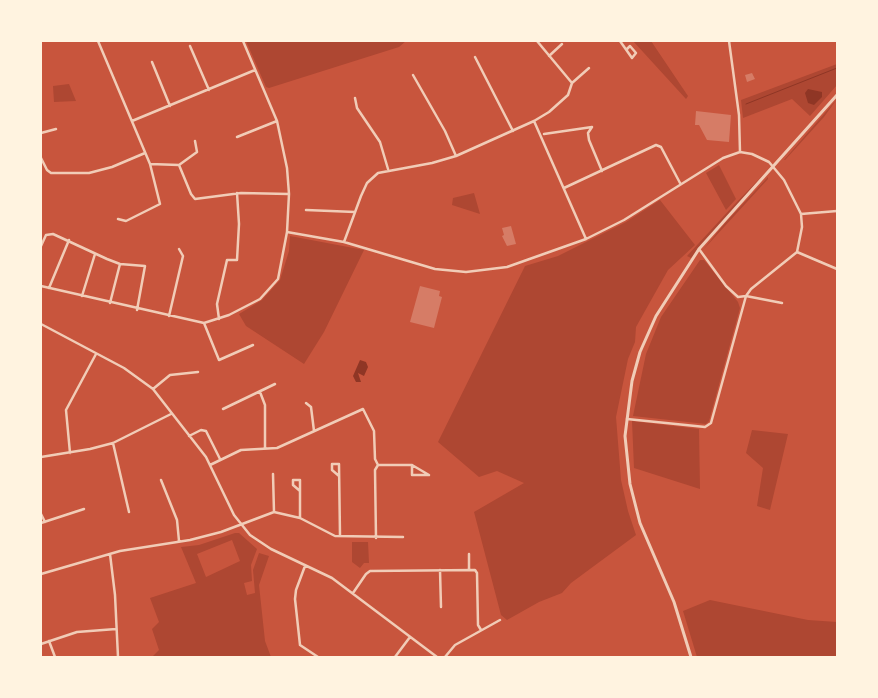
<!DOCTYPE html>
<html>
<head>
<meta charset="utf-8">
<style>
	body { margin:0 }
	#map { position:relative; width:878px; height:698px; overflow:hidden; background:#c8553d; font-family:"PT Sans",sans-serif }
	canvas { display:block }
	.frame { position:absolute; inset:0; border:42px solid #fff3e0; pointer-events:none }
</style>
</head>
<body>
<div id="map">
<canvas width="878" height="698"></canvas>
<div class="frame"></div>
</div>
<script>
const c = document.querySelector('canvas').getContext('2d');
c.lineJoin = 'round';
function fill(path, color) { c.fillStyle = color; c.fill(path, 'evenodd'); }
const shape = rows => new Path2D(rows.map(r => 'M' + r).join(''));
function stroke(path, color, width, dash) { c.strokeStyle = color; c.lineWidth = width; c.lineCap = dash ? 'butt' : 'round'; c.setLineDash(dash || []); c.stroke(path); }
const green = shape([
	[246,41,406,41,399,47,269,88,266,87],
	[633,41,651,41,688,96,686,99],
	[837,64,837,85,810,116,792,99,743,118,741,100],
	[69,84,76,101,54,102,53,86],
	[837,99,824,117,785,160,784,160],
	[719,165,736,199,726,210,706,173],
	[764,174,691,258,687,256,733,206],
	[768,177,768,179,703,250,724,224],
	[474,193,480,214,452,205,453,198],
	[660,200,695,245,668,270,636,327,635,342,628,359,616,417,621,480,628,511,636,535,571,583,562,593,539,602,507,620,501,615,474,512,524,483,497,471,479,477,438,442,525,266,558,256,626,222],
	[290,236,364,250,324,332,304,364,246,326,239,314,262,300,280,280,289,251],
	[700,260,704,260,738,302,740,308,709,421,706,424,633,416,646,354,661,317],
	[632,421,699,429,700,489,634,468],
	[752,430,788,434,770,510,757,506,763,468,746,453],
	[235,533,239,533,257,549,251,565,252,581,244,583,247,595,255,593,253,570,259,553,269,556,259,585,265,641,271,657,152,657,159,650,152,629,159,622,150,598,196,583,181,547,199,545],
	[232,540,240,561,206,577,197,554],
	[352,542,368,542,369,563,364,563,360,568,352,562],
	[710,600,808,620,837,622,837,657,697,657,683,611]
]);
const water = shape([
	[808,89,822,92,822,97,814,105,808,103,805,93],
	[360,360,366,362,368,367,364,376,358,373,361,382,356,382,353,376]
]);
const stream = shape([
	[746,104,837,68]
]);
const building = shape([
	[752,73,755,79,747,82,745,75],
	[696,111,731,115,729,142,707,140,699,125,695,125],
	[511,226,516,244,507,246,502,236,504,235,502,228],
	[420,286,440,291,439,296,442,297,434,328,410,322]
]);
const minor = shape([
	[98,41,150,164,160,204,126,221,118,219],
	[620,41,632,58,636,53,630,46,627,49],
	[729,41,739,115,740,152],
	[190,46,209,90],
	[549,56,562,44],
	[475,57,513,131],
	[152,62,170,106],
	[413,75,445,131,456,156],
	[572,83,589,68],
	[355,98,357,108,380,142,388,169],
	[132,121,255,70],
	[534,121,586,239],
	[41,133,56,129],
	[544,134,592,127,588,133,589,140,602,171],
	[237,137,277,121],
	[41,158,47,170,51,173,89,173,112,167,145,153],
	[150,164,179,165,197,152,195,141],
	[179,165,191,194,195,199,241,193,289,194],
	[564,188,656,145,661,147,680,183],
	[306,210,355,212],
	[801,214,837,211],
	[287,232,344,242,435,269,466,272,507,267,586,239,624,220,723,158,740,152,752,154,769,162,784,180,801,214,802,227,797,252,837,269],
	[344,242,361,196,367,183,378,173,432,163,456,156,534,121,549,112,568,95,572,83,537,41],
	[41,246,46,235,53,234,107,259,120,264,145,266,137,310],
	[699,249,726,286,738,297,746,296,782,303],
	[41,286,204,323,229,315,260,299,278,279,287,232,289,194,287,168,277,121,243,41],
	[49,288,69,240],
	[82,296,95,254],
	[110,303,120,264],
	[169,316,183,256,179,249],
	[219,319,217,304,227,260,237,260,239,224,237,193],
	[204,323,219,360,253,345],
	[41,324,124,368,153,389,206,457,234,515,250,535,271,549,332,578,437,657],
	[153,389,170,375,198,372],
	[260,392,265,405,265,448],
	[306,403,311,407,314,431],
	[223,409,275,384],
	[627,419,705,427,711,423,746,296,751,289,797,252],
	[189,436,201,430,206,431,220,459],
	[113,443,129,512],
	[70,453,66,410,96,354],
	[41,457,90,449,113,443,171,414],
	[210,465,241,450,277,448,363,409,374,431,375,459,378,465,375,470,376,538],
	[378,465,412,465,429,475,412,475,412,465],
	[273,474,274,512],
	[339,476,332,470,332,464,339,464,340,536],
	[161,480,177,520,179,541],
	[41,514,45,522],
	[300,518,300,480,293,480,293,485,300,491],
	[41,523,84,509],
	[110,554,115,595,118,657],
	[469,554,469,569],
	[305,566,296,590,295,599,300,645,318,657],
	[440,570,441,607],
	[41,574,120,551,190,540,221,532,274,512,300,518,335,536,403,537],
	[353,593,366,574,370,571,475,570,477,573,478,625,481,630],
	[49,641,55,657],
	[41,644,77,632,116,629],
	[395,657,410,637],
	[445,657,455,645,500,620]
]);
const tertiary = shape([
	[691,657,674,602,640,523,630,484,625,436,632,381,640,352,656,316,699,249,837,95]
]);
fill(green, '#ae4732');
fill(water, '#8f3625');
stroke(stream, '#8f3625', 1);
fill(building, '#d67c66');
stroke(minor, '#f1ccb7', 2.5);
stroke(tertiary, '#f1ccb7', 3);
</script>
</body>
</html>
